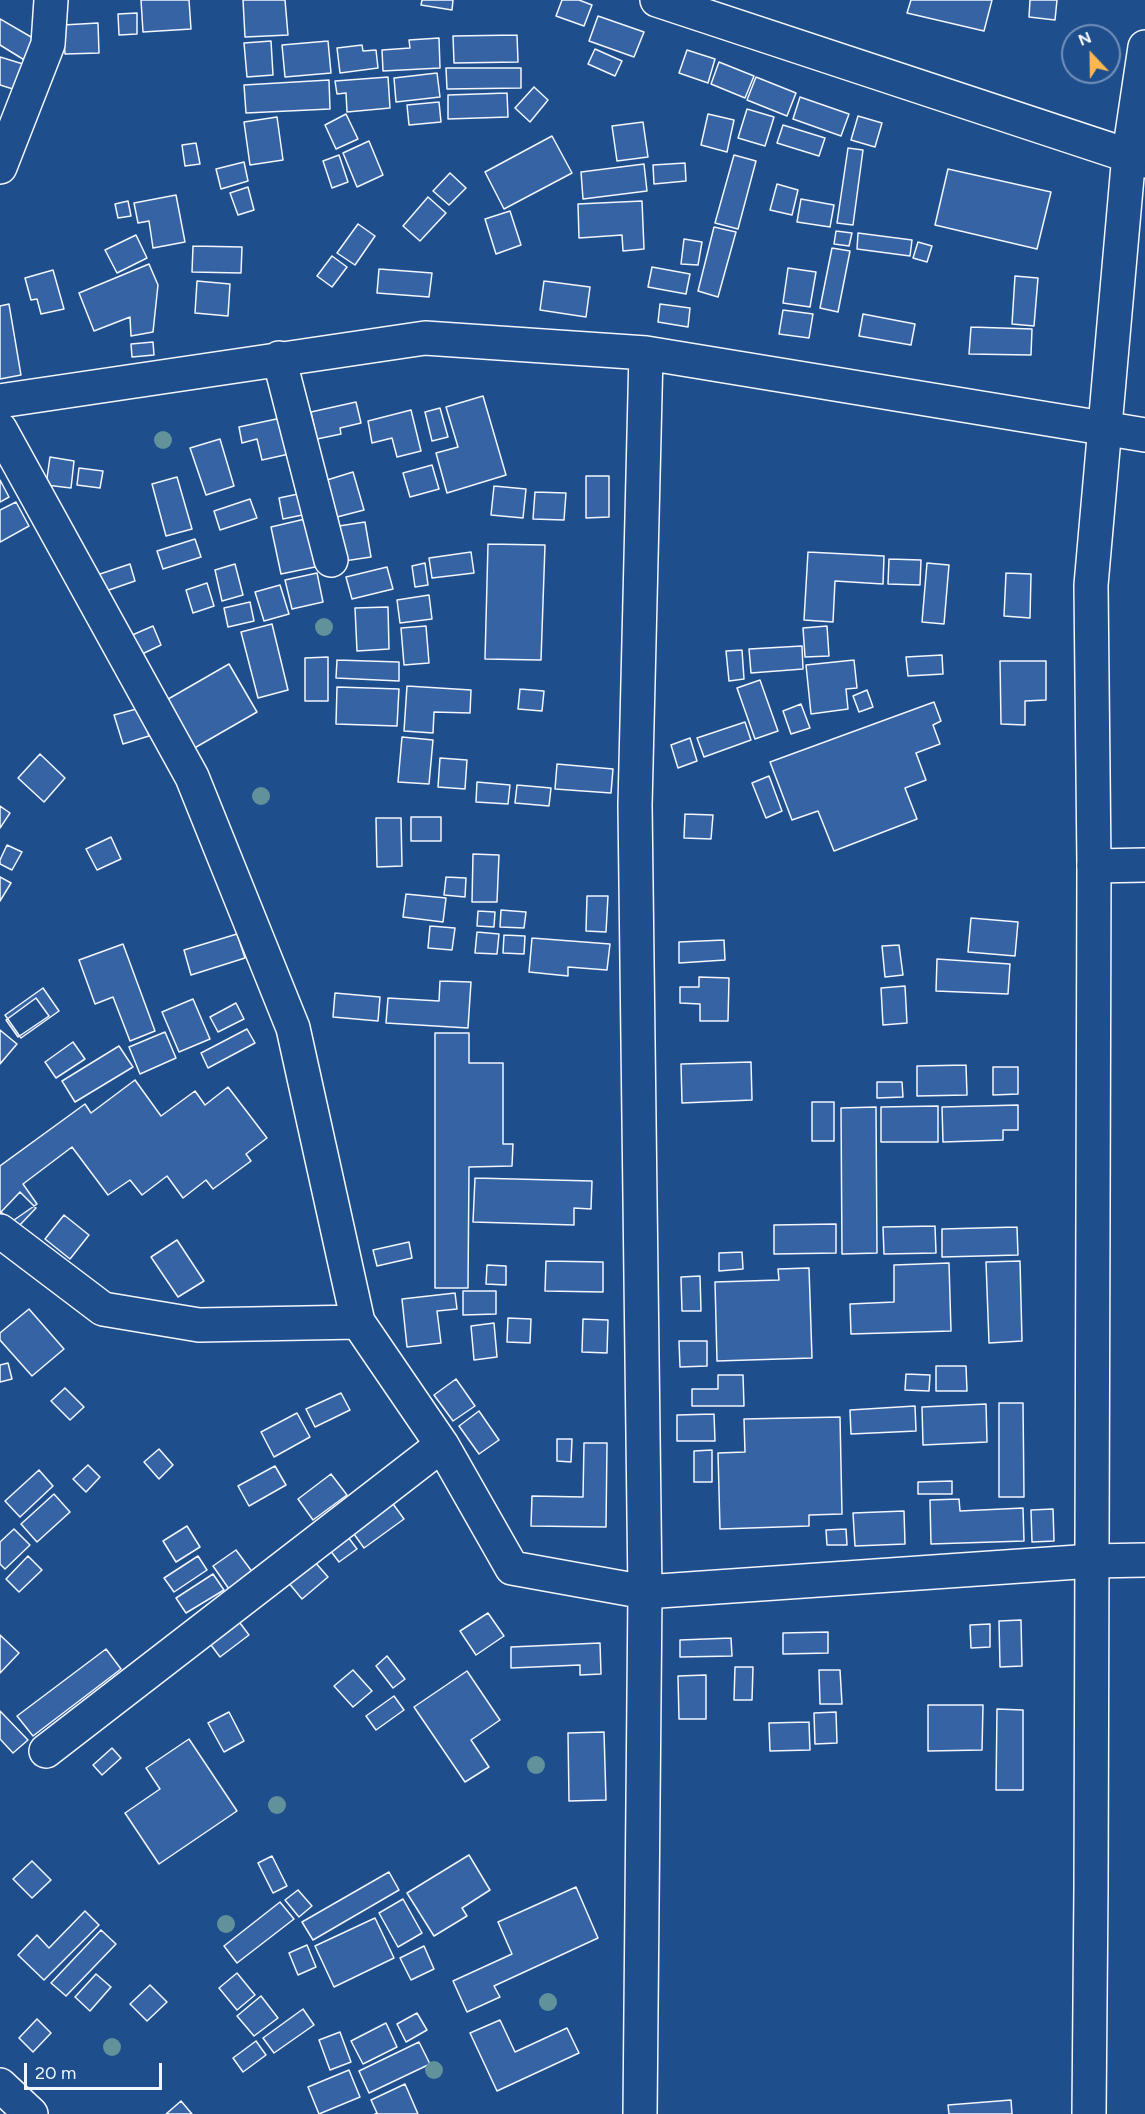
<!DOCTYPE html>
<html>
<head>
<meta charset="utf-8">
<style>
	body { margin:0 }
	#map { position:relative; width:1145px; height:2114px; overflow:hidden; background:#1f4e8c; font-family:Figtree,sans-serif }
	canvas { display:block }
	.north { position:absolute; left:1061px; top:24px; width:60px; height:60px; box-sizing:border-box; background:#1f4e8c; border:2px solid #7391ba; border-radius:50%; rotate:338deg; font-size:16px; font-weight:700; line-height:24px; text-align:center; color:#f2f6ff }
	.north::after { content:''; display:block; margin:auto; width:21px; height:27px; background:#ffb74d; clip-path:polygon(50% 0,100% 100%,50% 72%,0 100%) }
	.scale { position:absolute; left:24px; top:2063px; width:138px; height:27px; box-sizing:border-box; border:3px solid #f2f6ff; border-top:0; padding-left:8px; font-size:18px; line-height:21px; white-space:nowrap; color:#f2f6ff; -webkit-text-stroke:4px #1f4e8c; paint-order:stroke }
</style>
</head>
<body>
<div id="map">
<canvas width="1145" height="2114"></canvas>
<div class="north">N</div>
<div class="scale">20 m</div>
</div>
<script>
const c = document.querySelector('canvas').getContext('2d');
c.lineJoin = 'round';
function fill(path, color) { c.fillStyle = color; c.fill(path, 'evenodd'); }
const shape = rows => new Path2D(rows.map(r => 'M' + r).join(''));
function stroke(path, color, width, dash) { c.strokeStyle = color; c.lineWidth = width; c.lineCap = dash ? 'butt' : 'round'; c.setLineDash(dash || []); c.stroke(path); }
const building = shape([
	[141,0,189,0,191,29,143,32,141,0],
	[243,0,285,0,288,35,245,37,243,0],
	[422,0,453,0,452,10,421,5,422,0],
	[562,0,579,0,592,5,584,26,556,16,562,0],
	[911,0,992,0,984,31,907,13,911,0],
	[1030,0,1057,0,1055,20,1029,17,1030,0],
	[137,13,137,34,119,35,118,14,137,13],
	[598,16,644,32,634,57,589,41,598,16],
	[0,19,38,41,26,61,0,45,0,19],
	[98,23,99,53,65,54,63,25,98,23],
	[517,35,518,62,454,63,453,36,517,35],
	[439,38,440,68,383,71,382,50,410,48,409,40,439,38],
	[271,41,273,75,247,77,244,43,271,41],
	[328,41,331,73,285,77,282,45,328,41],
	[362,45,363,51,376,50,378,68,340,73,337,48,362,45],
	[595,49,622,61,615,76,588,64,595,49],
	[687,50,715,59,708,83,679,73,687,50],
	[0,57,23,64,16,90,0,85,0,57],
	[719,62,754,76,745,98,711,84,719,62],
	[446,68,521,68,521,88,447,89,446,68],
	[437,73,440,97,396,102,394,78,437,73],
	[388,77,390,108,347,112,346,93,337,94,335,81,388,77],
	[756,77,796,93,787,116,747,100,756,77],
	[329,80,330,109,246,113,244,85,329,80],
	[534,87,548,100,530,122,515,108,534,87],
	[507,93,508,117,448,119,448,95,507,93],
	[800,97,849,114,841,136,793,119,800,97],
	[439,102,441,122,409,125,407,105,439,102],
	[747,109,774,117,765,146,738,138,747,109],
	[346,114,358,139,336,149,325,125,346,114],
	[708,114,734,120,727,152,701,145,708,114],
	[858,116,882,123,875,147,851,140,858,116],
	[277,117,283,160,250,165,244,122,277,117],
	[643,122,648,157,617,161,612,126,643,122],
	[783,125,825,138,819,156,777,143,783,125],
	[552,136,572,173,504,209,485,172,552,136],
	[369,141,383,175,357,187,343,153,369,141],
	[196,143,200,164,185,166,182,145,196,143],
	[848,148,863,150,853,225,837,223,848,148],
	[339,155,348,182,332,188,323,161,339,155],
	[734,155,756,161,738,229,715,223,734,155],
	[244,162,248,181,221,189,216,169,244,162],
	[685,163,686,181,654,184,653,165,685,163],
	[644,164,647,191,583,199,581,172,644,164],
	[948,169,1051,192,1037,249,935,225,948,169],
	[450,173,466,188,449,205,433,191,450,173],
	[777,184,798,190,792,215,770,210,777,184],
	[248,187,254,210,238,215,230,193,248,187],
	[176,195,185,242,153,248,149,221,138,223,134,203,176,195],
	[428,197,446,213,420,241,403,226,428,197],
	[801,199,834,205,830,227,797,222,801,199],
	[128,201,131,216,118,218,115,204,128,201],
	[642,201,644,249,623,251,622,235,579,238,578,204,642,201],
	[510,211,521,245,496,254,485,219,510,211],
	[358,224,375,236,355,265,337,253,358,224],
	[714,227,736,232,718,297,698,291,714,227],
	[836,231,852,233,849,246,834,244,836,231],
	[858,233,912,240,910,256,857,249,858,233],
	[136,235,147,258,117,273,105,250,136,235],
	[684,239,702,242,698,265,681,264,684,239],
	[918,242,932,246,927,262,913,258,918,242],
	[193,246,242,247,241,273,192,272,193,246],
	[832,248,850,251,838,312,820,308,832,248],
	[332,256,347,267,332,287,317,276,332,256],
	[149,264,158,285,153,332,131,336,130,317,94,331,79,293,149,264],
	[652,267,690,274,686,294,648,287,652,267],
	[788,268,816,272,810,307,783,303,788,268],
	[379,269,432,273,429,297,377,293,379,269],
	[53,270,64,309,41,314,37,299,31,300,25,278,53,270],
	[1015,276,1038,278,1034,326,1012,324,1015,276],
	[197,281,230,284,228,316,195,313,197,281],
	[544,281,590,287,586,317,540,310,544,281],
	[9,304,21,375,0,379,0,306,9,304],
	[660,304,690,308,688,327,658,322,660,304],
	[783,310,813,314,809,338,779,334,783,310],
	[863,314,915,324,911,345,859,336,863,314],
	[971,327,1032,329,1031,355,969,354,971,327],
	[153,342,154,355,132,357,131,344,153,342],
	[483,396,506,475,447,493,436,453,458,447,446,407,483,396],
	[356,402,361,423,340,428,341,434,317,439,311,412,356,402],
	[440,408,448,437,432,441,425,412,440,408],
	[411,410,421,451,397,457,392,438,372,443,368,421,411,410],
	[281,418,289,454,262,460,257,439,242,443,239,427,281,418],
	[220,439,234,486,206,495,190,448,220,439],
	[50,457,74,461,71,488,46,485,50,457],
	[432,465,439,489,410,497,403,473,432,465],
	[79,468,103,471,100,488,77,485,79,468],
	[353,472,364,510,337,517,327,480,353,472],
	[586,476,609,476,609,517,586,518,586,476],
	[177,477,192,529,166,536,152,484,177,477],
	[0,480,9,497,0,502,0,480],
	[494,486,526,489,523,518,491,515,494,486],
	[535,492,566,493,564,520,533,519,535,492],
	[303,493,307,514,283,519,279,498,303,493],
	[250,499,257,518,220,530,214,511,250,499],
	[16,502,29,526,0,542,0,510,16,502],
	[305,519,315,567,281,574,271,527,305,519],
	[365,522,371,557,344,561,339,526,365,522],
	[195,539,201,557,163,569,157,551,195,539],
	[488,544,545,545,541,660,485,659,488,544],
	[471,552,474,573,432,578,429,558,471,552],
	[808,552,884,556,883,584,835,581,833,622,804,620,808,552],
	[889,559,921,560,920,585,888,584,889,559],
	[425,563,428,585,415,587,412,566,425,563],
	[927,563,949,565,944,624,922,622,927,563],
	[130,564,135,581,103,592,97,575,130,564],
	[235,564,243,595,222,601,215,570,235,564],
	[387,567,393,589,352,599,346,577,387,567],
	[317,573,323,602,292,609,285,580,317,573],
	[1006,573,1031,574,1030,618,1004,616,1006,573],
	[207,583,214,606,193,613,186,590,207,583],
	[280,585,289,614,264,621,255,592,280,585],
	[429,595,432,619,400,623,397,600,429,595],
	[250,602,254,621,228,627,224,608,250,602],
	[388,607,389,649,357,651,355,608,388,607],
	[272,624,288,690,258,698,241,632,272,624],
	[153,626,161,645,138,656,130,636,153,626],
	[426,626,429,663,404,665,401,628,426,626],
	[827,626,829,656,805,657,803,628,827,626],
	[802,646,803,669,751,673,749,649,802,646],
	[742,650,744,679,729,681,726,651,742,650],
	[942,655,943,674,908,676,906,657,942,655],
	[328,657,328,701,305,701,305,658,328,657],
	[337,660,399,662,399,681,336,678,337,660],
	[854,660,857,688,846,689,848,709,811,714,806,665,854,660],
	[1000,661,1046,661,1046,700,1025,701,1025,725,1001,724,1000,661],
	[229,664,257,712,191,750,163,702,229,664],
	[760,680,778,731,755,739,737,688,760,680],
	[407,686,471,690,470,713,434,712,433,733,404,731,407,686],
	[337,687,399,689,397,726,336,724,337,687],
	[520,689,544,691,542,711,518,709,520,689],
	[867,690,873,707,859,712,853,696,867,690],
	[934,702,941,721,933,725,940,744,916,753,926,780,905,788,917,819,834,851,818,811,792,820,770,762,934,702],
	[801,704,810,728,791,734,783,711,801,704],
	[140,708,149,736,123,744,114,715,140,708],
	[745,722,751,740,704,757,697,738,745,722],
	[402,737,433,740,429,784,398,782,402,737],
	[690,738,697,761,678,768,671,745,690,738],
	[40,754,65,778,44,802,18,778,40,754],
	[440,758,467,760,465,789,438,787,440,758],
	[557,764,613,769,611,793,555,789,557,764],
	[769,776,782,811,766,818,752,783,769,776],
	[477,782,510,785,508,804,476,802,477,782],
	[517,785,551,788,549,806,515,803,517,785],
	[0,806,10,813,0,828,0,806],
	[685,814,713,815,711,839,684,838,685,814],
	[411,817,441,817,441,841,411,841,411,817],
	[376,818,401,818,402,866,377,867,376,818],
	[111,837,121,859,97,870,86,849,111,837],
	[7,845,22,852,12,870,0,864,0,860,7,845],
	[473,854,499,855,497,902,472,902,473,854],
	[0,877,11,883,0,901,0,877],
	[446,877,466,878,465,897,444,895,446,877],
	[406,894,446,898,443,922,403,917,406,894],
	[587,896,608,896,606,932,586,931,587,896],
	[501,910,526,912,524,928,500,927,501,910],
	[478,911,495,912,494,927,477,926,478,911],
	[971,918,1018,922,1015,956,968,952,971,918],
	[430,926,455,928,452,950,428,948,430,926],
	[477,932,499,934,497,954,475,953,477,932],
	[237,934,245,958,191,975,184,950,237,934],
	[504,935,525,936,524,954,503,953,504,935],
	[532,938,610,944,607,970,568,967,568,976,529,972,532,938],
	[724,940,725,960,679,963,679,942,724,940],
	[123,944,155,1031,130,1041,113,997,95,1004,79,960,123,944],
	[899,945,903,975,885,977,882,946,899,945],
	[937,959,1010,964,1008,994,936,991,937,959],
	[699,977,729,978,728,1021,700,1021,700,1004,680,1003,680,987,699,987,699,977],
	[440,981,471,982,468,1028,386,1023,388,998,439,1001,440,981],
	[905,986,907,1023,883,1025,881,988,905,986],
	[43,988,59,1011,21,1038,5,1015,43,988],
	[335,993,380,997,378,1021,333,1017,335,993],
	[36,998,49,1016,18,1037,6,1020,36,998],
	[193,999,210,1039,179,1052,162,1012,193,999],
	[236,1003,244,1019,218,1032,210,1017,236,1003],
	[247,1029,255,1043,208,1068,201,1053,247,1029],
	[0,1030,17,1044,0,1064,0,1030],
	[165,1032,176,1058,140,1074,129,1047,165,1032],
	[435,1033,469,1033,469,1063,503,1063,503,1144,513,1144,512,1166,469,1167,468,1288,435,1288,435,1033],
	[73,1042,85,1059,56,1078,45,1062,73,1042],
	[119,1046,133,1067,75,1102,62,1081,119,1046],
	[751,1062,752,1100,682,1103,681,1064,751,1062],
	[966,1065,967,1095,917,1096,917,1066,966,1065],
	[993,1067,1018,1067,1018,1094,993,1095,993,1067],
	[135,1080,161,1116,195,1091,205,1105,228,1087,267,1138,246,1154,251,1161,213,1189,206,1180,183,1198,167,1176,142,1195,130,1180,108,1195,72,1147,23,1184,37,1204,4,1227,0,1221,0,1166,85,1104,91,1113,135,1080],
	[877,1082,902,1082,903,1097,877,1098,877,1082],
	[812,1102,834,1102,834,1141,812,1141,812,1102],
	[1018,1105,1018,1130,1003,1130,1003,1140,943,1142,942,1107,1018,1105],
	[938,1106,938,1142,881,1142,881,1107,938,1106],
	[876,1107,877,1253,842,1254,841,1108,876,1107],
	[475,1178,592,1181,591,1209,574,1208,574,1225,473,1222,475,1178],
	[20,1192,36,1208,18,1227,1,1212,20,1192],
	[64,1215,89,1235,70,1259,45,1239,64,1215],
	[836,1224,836,1253,774,1254,774,1225,836,1224],
	[935,1226,936,1253,884,1254,883,1227,935,1226],
	[1017,1227,1018,1255,942,1257,942,1229,1017,1227],
	[177,1240,204,1281,178,1297,151,1257,177,1240],
	[409,1242,412,1258,377,1266,373,1250,409,1242],
	[742,1252,743,1269,719,1271,719,1253,742,1252],
	[546,1261,603,1262,603,1292,545,1291,546,1261],
	[1020,1261,1022,1341,989,1343,986,1262,1020,1261],
	[949,1263,951,1331,851,1334,850,1304,894,1302,894,1265,949,1263],
	[487,1265,506,1266,506,1285,486,1284,487,1265],
	[809,1268,812,1358,717,1361,715,1282,779,1280,778,1269,809,1268],
	[700,1276,701,1311,682,1311,681,1277,700,1276],
	[463,1291,496,1291,496,1314,463,1315,463,1291],
	[455,1293,457,1309,437,1311,441,1343,407,1347,402,1299,455,1293],
	[29,1309,64,1349,32,1376,0,1340,0,1333,29,1309],
	[508,1318,531,1319,530,1343,507,1342,508,1318],
	[583,1319,608,1320,607,1353,582,1352,583,1319],
	[494,1323,497,1357,474,1360,471,1326,494,1323],
	[679,1341,707,1341,707,1366,680,1367,679,1341],
	[8,1363,12,1379,0,1382,0,1365,8,1363],
	[936,1366,966,1366,967,1391,936,1391,936,1366],
	[906,1374,930,1375,929,1391,905,1390,906,1374],
	[718,1375,743,1375,744,1406,692,1406,692,1389,718,1389,718,1375],
	[456,1379,475,1406,453,1421,434,1395,456,1379],
	[65,1388,84,1407,70,1420,51,1401,65,1388],
	[341,1393,350,1410,315,1427,306,1409,341,1393],
	[999,1403,1023,1403,1024,1497,999,1497,999,1403],
	[986,1404,987,1442,923,1445,922,1407,986,1404],
	[915,1406,916,1431,851,1434,850,1410,915,1406],
	[479,1411,499,1440,479,1454,459,1426,479,1411],
	[297,1413,310,1437,274,1457,261,1432,297,1413],
	[714,1414,715,1441,677,1441,677,1415,714,1414],
	[840,1417,842,1514,809,1515,809,1526,720,1529,718,1453,745,1452,744,1419,840,1417],
	[557,1439,572,1439,571,1462,557,1461,557,1439],
	[584,1443,607,1443,606,1527,531,1526,532,1496,583,1497,584,1443],
	[159,1449,173,1465,159,1479,144,1462,159,1449],
	[712,1450,712,1482,694,1482,694,1451,712,1450],
	[88,1465,100,1477,86,1492,73,1479,88,1465],
	[275,1466,286,1485,249,1506,238,1486,275,1466],
	[39,1470,53,1486,20,1517,5,1501,39,1470],
	[331,1474,347,1495,313,1520,298,1499,331,1474],
	[952,1481,952,1494,918,1494,918,1482,952,1481],
	[54,1494,70,1512,37,1542,21,1524,54,1494],
	[388,1497,404,1519,364,1548,349,1527,388,1497],
	[959,1499,960,1511,1023,1508,1024,1541,931,1544,930,1500,959,1499],
	[1053,1509,1054,1541,1032,1542,1031,1510,1053,1509],
	[904,1511,905,1544,855,1546,853,1513,904,1511],
	[187,1526,200,1547,176,1562,163,1541,187,1526],
	[14,1529,30,1545,5,1569,0,1564,0,1542,14,1529],
	[846,1529,847,1545,827,1545,826,1530,846,1529],
	[345,1533,357,1549,339,1562,327,1546,345,1533],
	[236,1550,253,1573,229,1589,213,1566,236,1550],
	[28,1556,42,1570,19,1592,6,1579,28,1556],
	[198,1556,207,1570,174,1592,164,1578,198,1556],
	[314,1561,328,1577,302,1599,288,1582,314,1561],
	[213,1574,224,1590,186,1613,176,1598,213,1574],
	[488,1613,504,1636,476,1655,460,1631,488,1613],
	[237,1619,249,1635,220,1657,208,1641,237,1619],
	[1021,1620,1022,1666,1000,1667,999,1621,1021,1620],
	[990,1624,990,1647,971,1648,970,1625,990,1624],
	[828,1632,828,1653,783,1654,783,1633,828,1632],
	[0,1635,19,1653,0,1673,0,1635],
	[731,1638,732,1656,680,1657,680,1640,731,1638],
	[600,1643,601,1674,580,1675,580,1665,511,1668,511,1647,600,1643],
	[106,1649,121,1669,33,1736,17,1716,106,1649],
	[387,1656,405,1679,393,1688,376,1666,387,1656],
	[735,1667,753,1667,752,1700,734,1700,735,1667],
	[353,1670,372,1691,353,1707,334,1686,353,1670],
	[819,1670,840,1670,842,1704,820,1704,819,1670],
	[467,1671,500,1720,471,1740,489,1767,465,1782,414,1707,467,1671],
	[706,1675,706,1719,679,1719,678,1676,706,1675],
	[394,1696,404,1710,376,1730,366,1716,394,1696],
	[928,1705,983,1705,982,1750,928,1751,928,1705],
	[997,1709,1023,1710,1023,1790,996,1790,997,1709],
	[0,1711,28,1740,13,1753,0,1739,0,1711],
	[229,1712,244,1741,224,1752,208,1723,229,1712],
	[836,1712,837,1743,815,1744,814,1713,836,1712],
	[809,1722,810,1750,770,1751,769,1723,809,1722],
	[604,1732,606,1800,569,1801,568,1733,604,1732],
	[189,1739,237,1811,159,1864,125,1813,160,1789,146,1768,189,1739],
	[112,1748,121,1758,102,1775,93,1765,112,1748],
	[469,1855,490,1890,462,1908,467,1916,434,1936,407,1893,469,1855],
	[272,1856,287,1886,273,1893,258,1863,272,1856],
	[32,1861,51,1880,32,1898,13,1879,32,1861],
	[389,1872,399,1890,313,1940,302,1922,389,1872],
	[576,1887,598,1938,494,1986,500,1997,467,2012,453,1981,512,1954,498,1922,576,1887],
	[298,1890,312,1906,299,1917,285,1900,298,1890],
	[403,1899,422,1933,398,1947,379,1913,403,1899],
	[280,1902,294,1919,237,1963,224,1946,280,1902],
	[85,1911,99,1925,44,1980,18,1955,37,1935,49,1948,85,1911],
	[375,1918,394,1958,334,1987,315,1946,375,1918],
	[101,1930,116,1944,66,1996,51,1983,101,1930],
	[307,1945,316,1967,298,1975,289,1953,307,1945],
	[424,1946,434,1969,411,1980,400,1958,424,1946],
	[237,1973,255,1995,237,2010,219,1988,237,1973],
	[96,1974,111,1987,90,2011,75,1997,96,1974],
	[150,1985,167,2002,147,2021,130,2004,150,1985],
	[261,1996,278,2018,254,2036,237,2016,261,1996],
	[303,2009,314,2025,274,2053,263,2038,303,2009],
	[417,2013,427,2030,406,2042,397,2024,417,2013],
	[37,2019,51,2033,33,2052,19,2038,37,2019],
	[500,2020,515,2052,567,2028,579,2053,497,2091,470,2033,500,2020],
	[386,2023,397,2047,363,2064,351,2041,386,2023],
	[340,2032,351,2062,330,2070,319,2040,340,2032],
	[256,2041,266,2055,243,2072,233,2058,256,2041],
	[419,2042,430,2064,369,2093,359,2071,419,2042],
	[349,2070,360,2097,319,2114,308,2087,349,2070],
	[405,2084,418,2114,375,2114,377,2113,371,2100,405,2084],
	[1011,2100,1012,2114,949,2114,948,2105,1011,2100],
	[181,2101,192,2114,166,2114,181,2101]
]);
const street = shape([
	[657,0,1145,161],
	[0,167,48,44,51,0],
	[279,358,331,560],
	[0,401,425,338,646,353,1145,435],
	[0,429,192,777,293,1028,358,1322],
	[1094,866,1145,865],
	[0,1231,103,1309,199,1325,358,1322,442,1445,512,1568,645,1592,1092,1561,1145,1560],
	[46,1751,442,1445],
	[0,2085,31,2114],
	[640,2114,645,1592,635,805,646,353]
]);
const secondary = shape([
	[1089,2114,1091,1888,1094,866,1091,585,1129,154,1145,47]
]);
const trees = [
	[163,440],
	[324,627],
	[261,796],
	[536,1765],
	[277,1805],
	[226,1924],
	[548,2002],
	[112,2047],
	[434,2070]
];
fill(building, '#3563a3');
stroke(building, '#f2f6ff', 1.5);
stroke(street, '#f2f6ff', 36);
stroke(secondary, '#f2f6ff', 36);
stroke(street, '#1f4e8c', 33);
stroke(secondary, '#1f4e8c', 33);
c.fillStyle = '#61919a';
for (const [x, y] of trees) { c.beginPath(); c.arc(x, y, 9, 0, 2 * Math.PI); c.fill(); }
</script>
</body>
</html>
